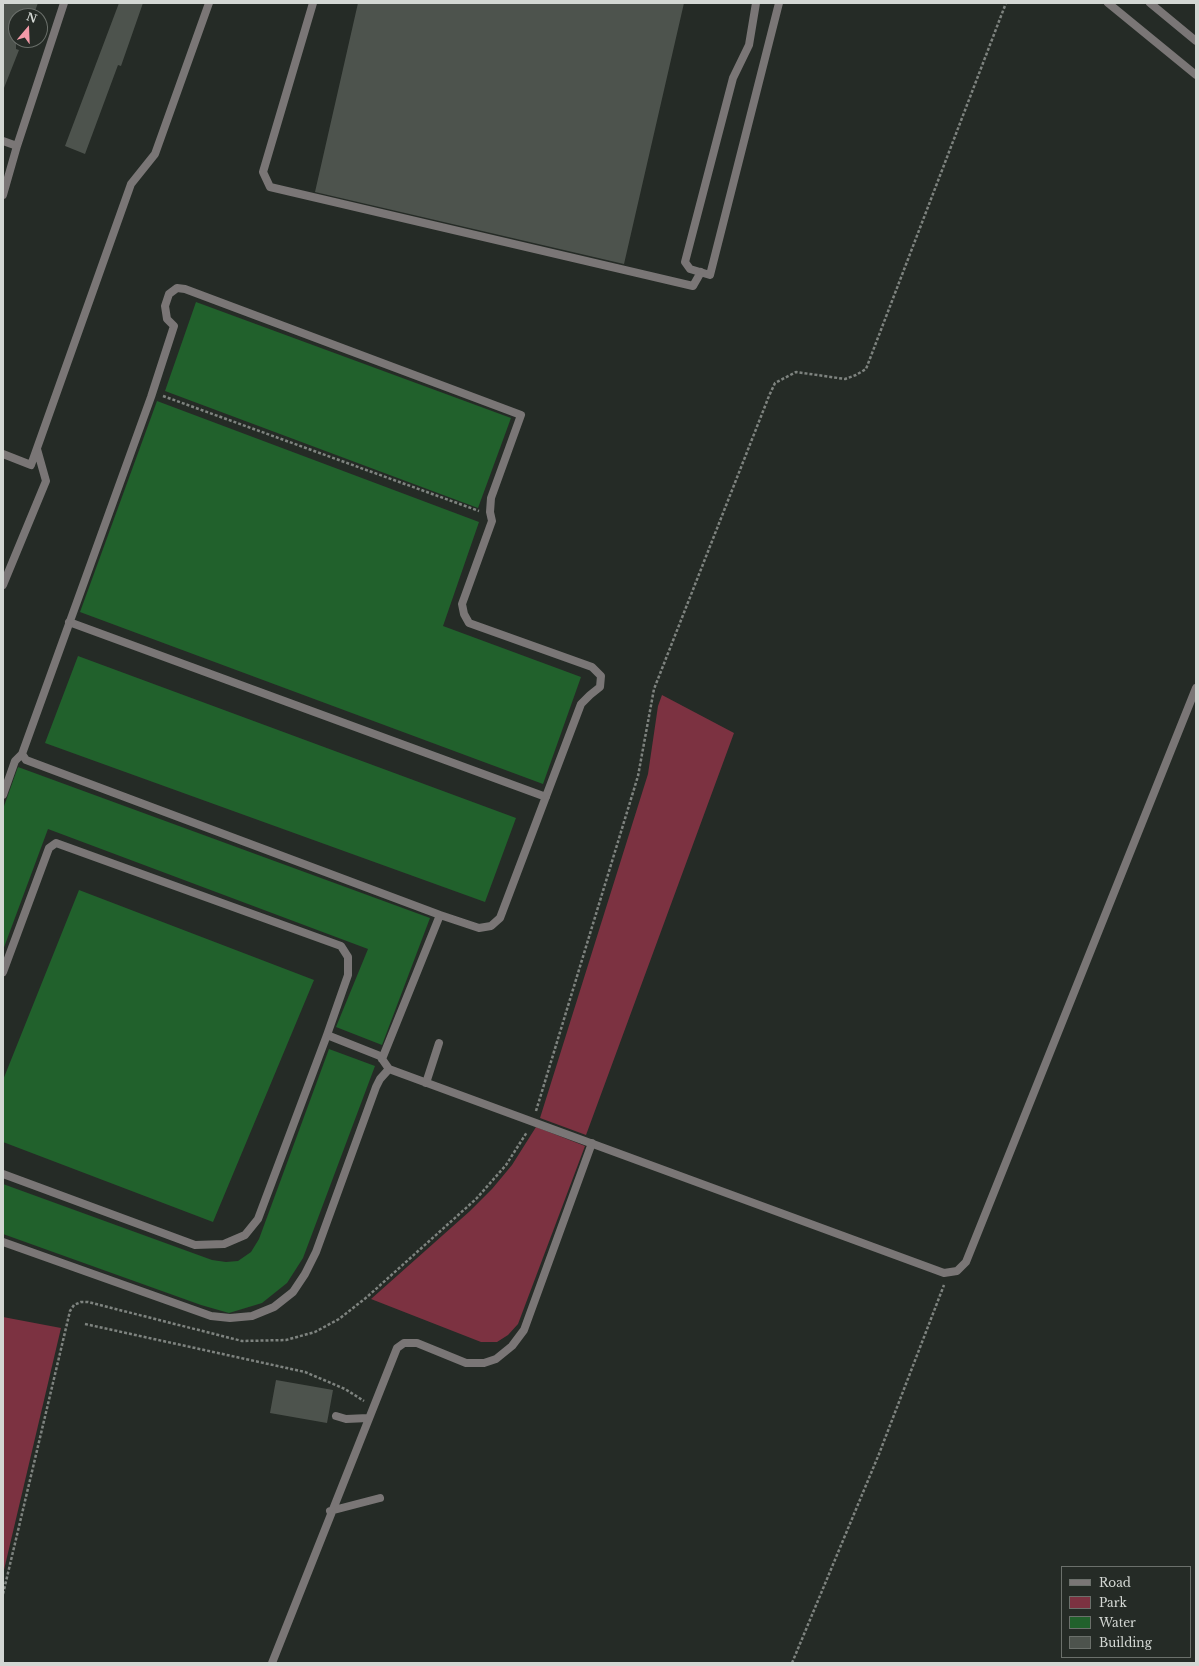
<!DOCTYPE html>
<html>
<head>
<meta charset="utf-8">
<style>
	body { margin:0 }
	#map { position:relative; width:1199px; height:1666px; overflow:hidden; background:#252b26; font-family:"Libre Baskerville",serif }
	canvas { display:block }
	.frame { position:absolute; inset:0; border:4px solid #d3d7d3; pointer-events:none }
	.legend { position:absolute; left:1061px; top:1566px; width:130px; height:92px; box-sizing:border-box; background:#252b26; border:1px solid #6b706b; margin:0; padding:5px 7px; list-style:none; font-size:12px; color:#d3d7d3 }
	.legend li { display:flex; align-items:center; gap:8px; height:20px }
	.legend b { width:20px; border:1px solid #6b706b }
	.north { position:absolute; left:8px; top:8px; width:40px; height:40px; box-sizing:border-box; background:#252b26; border:1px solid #6b706b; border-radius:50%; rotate:19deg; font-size:11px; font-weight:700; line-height:16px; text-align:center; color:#d3d7d3 }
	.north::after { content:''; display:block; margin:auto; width:14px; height:18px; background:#f39aa8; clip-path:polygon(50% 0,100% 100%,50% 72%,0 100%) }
</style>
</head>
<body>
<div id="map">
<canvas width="1199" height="1666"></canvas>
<div class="frame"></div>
<ul class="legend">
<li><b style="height:5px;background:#7a7676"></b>Road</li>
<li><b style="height:11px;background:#7c3241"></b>Park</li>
<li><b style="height:11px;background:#21612c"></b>Water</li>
<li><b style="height:11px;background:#4d534d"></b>Building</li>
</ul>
<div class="north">N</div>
</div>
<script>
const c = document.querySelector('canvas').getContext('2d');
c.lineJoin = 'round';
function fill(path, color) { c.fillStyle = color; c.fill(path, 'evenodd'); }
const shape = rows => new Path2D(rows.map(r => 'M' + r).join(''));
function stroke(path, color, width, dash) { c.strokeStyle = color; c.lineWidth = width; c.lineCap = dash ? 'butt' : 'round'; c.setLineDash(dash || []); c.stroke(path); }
const green = shape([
	[662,695,734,733,586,1135,540,1118,648,774,658,706],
	[536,1127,585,1146,518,1324,508,1335,497,1342,481,1342,371,1299,470,1211,492,1189,512,1165],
	[3,1317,61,1328,3,1574]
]);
const water = shape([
	[196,302,511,418,478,508,165,391],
	[157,401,479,522,443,626,581,677,543,784,80,612],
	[78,656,516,818,485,902,45,743],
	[18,767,430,918,382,1045,336,1027,368,949,48,829,3,950,3,809],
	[79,890,314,980,213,1222,3,1142,3,1080],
	[329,1049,375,1066,303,1258,287,1283,262,1303,229,1313,201,1305,3,1234,3,1184,212,1260,226,1262,238,1261,251,1252,259,1239]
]);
const building = shape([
	[3,3,38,3,33,16,16,16,16,49,19,50,4,88,3,88],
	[119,3,143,3,121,66,118,65,85,154,65,146],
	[358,3,684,3,624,264,315,192],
	[276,1380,333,1390,327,1423,270,1413]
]);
const path = shape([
	[163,396,479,511],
	[536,1111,638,776,654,689,769,396,775,383,796,372,845,379,856,375,866,369,1006,3],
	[85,1324,305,1372,345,1389,364,1401],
	[3,1594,70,1311,74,1305,81,1302,88,1302,242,1341,286,1340,315,1332,339,1319,367,1297,476,1199,506,1165,527,1132],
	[792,1663,879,1454,944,1285]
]);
const service = shape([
	[313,3,263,172,270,187,693,286,701,272],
	[756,3,749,45,733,78,685,262,690,269,710,275,779,3],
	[3,141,17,146],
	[3,195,17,146,64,3],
	[3,454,31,465,131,184,155,154,209,3],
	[3,585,46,481,37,449],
	[69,622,546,797],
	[3,795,15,761,22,754],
	[3,972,49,848,56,843,341,946,348,957,348,975,327,1035,258,1219,245,1235,224,1244,195,1245,3,1174],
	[327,1035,380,1056,389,1069,944,1273,957,1271,966,1262,1196,688],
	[382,1059,440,915,479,928,491,926,500,918,581,704,590,695,600,687,601,676,592,667,469,623,464,614,462,604,492,521,490,512,491,498,521,415,185,289,177,288,169,294,165,306,167,319,174,326,151,397,22,754,26,760,440,915],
	[426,1083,439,1043],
	[3,1242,211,1316,230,1318,252,1316,274,1307,293,1292,305,1274,316,1252,376,1087,380,1079,389,1069],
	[336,1416,346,1419,368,1418],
	[330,1511,380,1498],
	[272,1663,397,1348,404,1343,417,1343,466,1363,484,1363,496,1359,512,1346,524,1330,592,1143]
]);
const tertiary = shape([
	[1108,3,1196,75],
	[1150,3,1196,41]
]);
fill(green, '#7c3241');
fill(water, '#21612c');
fill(building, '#4d534d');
stroke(path, '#7e837f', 2.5, [3, 2]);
stroke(service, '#7a7676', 8);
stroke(tertiary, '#7a7676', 8);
</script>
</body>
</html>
